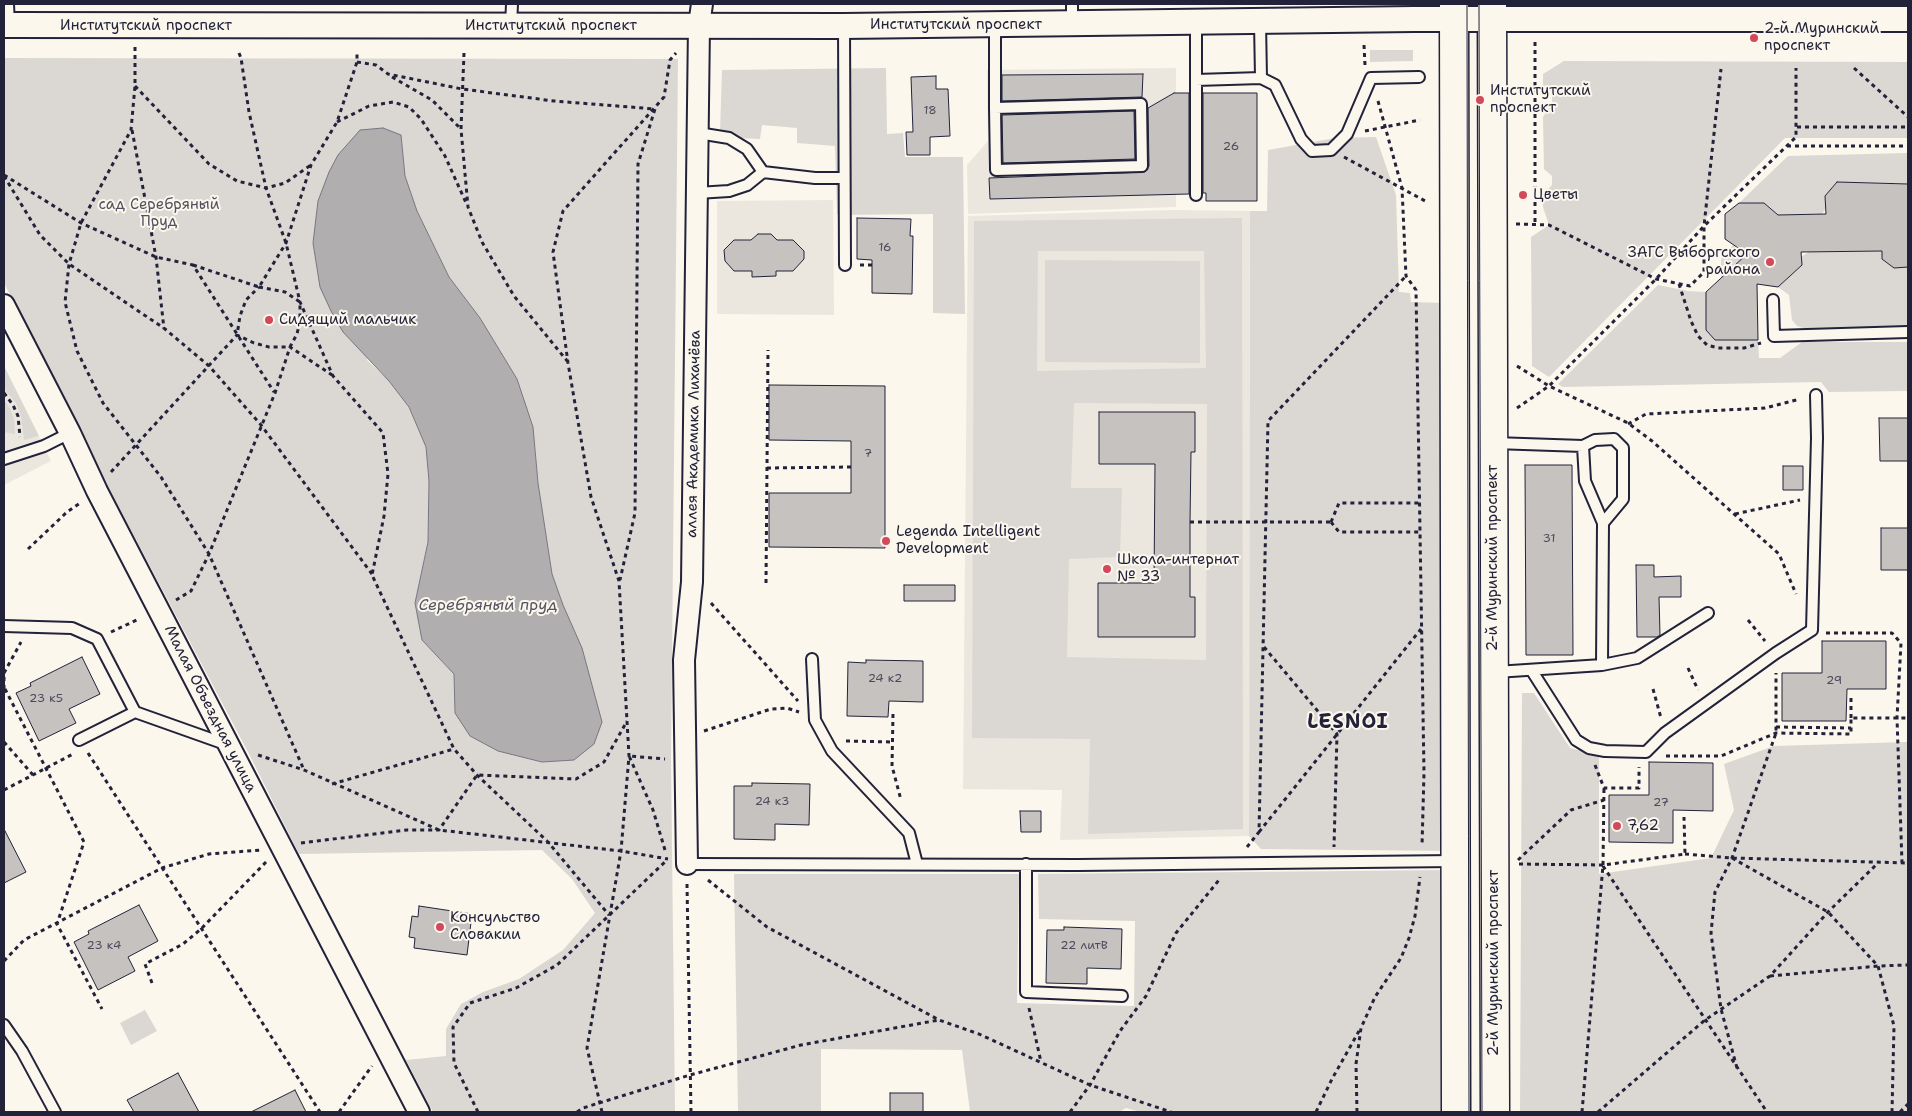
<!DOCTYPE html>
<html>
<head>
<meta charset="utf-8">
<style>
	body { margin:0 }
	#map { position:relative; width:1912px; height:1116px; overflow:hidden; background:#fbf7ec; font-family:"Shantell Sans",sans-serif }
	canvas { display:block }
	.frame { position:absolute; inset:0; border:5px solid #22223b; pointer-events:none }
</style>
</head>
<body>
<div id="map">
<canvas width="1912" height="1116"></canvas>
<div class="frame"></div>
</div>
<script>
const c = document.querySelector('canvas').getContext('2d');
c.lineJoin = 'round';
function fill(path, color) { c.fillStyle = color; c.fill(path, 'evenodd'); }
const shape = rows => new Path2D(rows.map(r => 'M' + r).join(''));
function stroke(path, color, width, dash) { c.strokeStyle = color; c.lineWidth = width; c.lineCap = dash ? 'butt' : 'round'; c.setLineDash(dash || []); c.stroke(path); }
function write(font, color, halo, rows, align = 'center') {
  c.font = font + ' "Shantell Sans",sans-serif'; c.lineWidth = 4; c.setLineDash([]); c.textBaseline = 'middle'; c.strokeStyle = halo; c.fillStyle = color; for (const [text, x, y, turn = 0] of rows) {
    c.save(); c.translate(x, y); c.rotate((+turn || 0) * Math.PI / 180); c.textAlign = isNaN(turn) ? turn : align; if (halo) c.strokeText(text, 0, 0); c.fillText(text, 0, 0); c.restore();
  }
}
const built = shape([
	[1176,68,1176,207,968,214,967,165,988,141,987,70],
	[833,200,834,315,717,314,717,201],
	[1173,210,1250,211,1249,836,1060,840,1062,790,963,789,968,216],
	[4,366,51,461,4,485]
]);
const green = shape([
	[1370,50,1413,50,1413,61,1370,62],
	[4,58,678,59,671,759,675,1112,433,1112,406,1060,446,1056,446,1029,461,1004,483,992,519,979,563,950,595,913,572,879,542,850,299,854,248,752,104,479,4,283],
	[401,136,405,176,417,211,449,277,480,318,517,379,533,427,538,483,552,574,563,605,455,713,454,674,422,640,415,603,428,542,429,481,426,447,409,407,389,381,367,360],
	[1564,61,1908,62,1908,138,1785,138,1549,377,1532,366,1531,237,1549,225,1543,207,1543,195,1552,185,1552,176,1544,169,1543,117,1552,103,1552,94,1543,88,1543,74],
	[886,68,887,134,903,133,905,157,963,157,965,314,933,313,933,214,837,215,835,146,797,143,797,128,762,125,760,139,740,138,720,133,722,70],
	[1376,137,1396,195,1399,292,1410,293,1411,302,1444,303,1448,851,1261,849,1249,836,1250,211,1267,211,1268,150,1335,138],
	[1908,153,1908,184,1837,182,1825,196,1826,208,1822,214,1778,215,1764,203,1739,203,1788,156],
	[1242,218,1243,829,1088,834,1090,739,972,738,974,221],
	[1204,251,1206,368,1037,371,1038,251],
	[1074,403,1207,404,1206,660,1067,657,1069,559,1120,557,1122,488,1071,488],
	[1733,245,1742,250,1742,259,1721,278,1721,259],
	[1882,251,1882,259,1894,268,1908,267,1908,326,1806,329,1797,326,1792,320,1789,295,1778,287,1802,265,1801,257,1809,252],
	[1045,260,1200,261,1200,363,1045,362],
	[1658,285,1688,291,1706,292,1706,330,1715,340,1758,340,1759,358,1780,358,1802,342,1908,342,1908,391,1829,392,1821,382,1563,387,1558,384],
	[4,366,39,436,24,440,21,416,16,403,4,389],
	[4,400,10,408,14,419,15,434,4,432],
	[1522,693,1534,693,1570,748,1599,755,1599,874,1711,858,1734,810,1724,764,1774,746,1907,742,1908,726,1908,1112,1520,1112],
	[1448,870,1448,1112,1140,1112,1126,1108,1119,1112,970,1112,962,1050,821,1049,821,1112,738,1112,734,874,1019,874,1017,1003,1134,1006,1135,921,1039,919,1038,874],
	[145,1010,157,1031,131,1045,120,1023]
]);
const water = shape([
	[383,128,401,135,405,176,417,211,449,277,480,318,517,379,533,427,538,483,552,574,563,605,582,648,602,722,594,744,574,760,542,762,498,751,470,736,455,713,454,674,422,640,415,603,428,542,429,481,426,447,409,407,389,381,343,332,331,311,320,287,313,243,318,201,329,172,338,155,360,130,383,128]
]);
const building = shape([
	[1143,74,1142,97,1002,101,1002,75,1143,74],
	[936,76,936,89,948,89,950,136,930,137,930,155,907,155,906,132,913,132,911,77,936,76],
	[1174,93,1189,93,1189,194,990,199,989,178,1145,172,1149,166,1148,108,1174,93],
	[1203,93,1257,93,1257,201,1206,201,1206,193,1203,193,1203,93],
	[1134,111,1135,159,1003,163,1002,115,1134,111],
	[1837,182,1908,184,1908,267,1894,268,1882,259,1882,251,1801,252,1802,265,1778,287,1757,284,1758,340,1715,340,1706,330,1706,292,1747,254,1725,239,1725,214,1739,203,1764,203,1778,215,1826,214,1825,196,1837,182],
	[857,218,911,219,910,236,913,236,912,294,872,293,872,260,857,259,857,218],
	[758,234,771,234,777,240,793,240,804,251,804,259,793,271,776,271,776,276,752,277,752,271,734,271,725,261,724,250,734,240,751,240,758,234],
	[769,385,885,386,885,548,769,547,769,493,851,493,851,441,769,440,769,385],
	[1099,412,1195,412,1195,452,1191,452,1190,522,1190,597,1195,597,1195,637,1098,637,1098,583,1154,583,1155,464,1099,464,1099,412],
	[1879,418,1908,418,1908,461,1880,461,1879,418],
	[1525,465,1572,465,1573,655,1526,655,1525,465],
	[1783,466,1803,466,1803,490,1783,490,1783,466],
	[1881,528,1908,528,1908,570,1881,570,1881,528],
	[1636,565,1654,565,1654,577,1681,576,1681,597,1659,597,1660,635,1657,637,1637,637,1636,565],
	[904,585,955,585,955,601,904,601,904,585],
	[1822,641,1886,641,1886,689,1847,689,1846,721,1782,721,1782,673,1822,673,1822,641],
	[82,657,100,694,69,709,76,723,39,741,16,693,31,686,30,683,82,657],
	[866,660,923,661,923,702,889,701,888,717,847,716,848,662,866,663,866,660],
	[1649,762,1713,763,1713,811,1673,810,1673,843,1609,842,1609,795,1649,795,1649,762],
	[752,783,810,784,809,825,775,824,775,840,734,839,734,786,752,786,752,783],
	[1020,811,1041,811,1041,832,1021,832,1020,811],
	[4,829,26,872,4,883,4,829],
	[139,905,158,941,128,957,135,971,98,990,74,942,89,934,88,931,139,905],
	[419,906,472,914,467,955,414,948,415,938,409,937,412,916,418,917,419,906],
	[1064,927,1122,929,1121,969,1087,968,1087,984,1046,983,1047,930,1064,930,1064,927],
	[178,1073,199,1112,134,1112,127,1100,178,1073],
	[295,1090,306,1112,251,1112,295,1090],
	[890,1093,923,1093,923,1112,890,1112,890,1093]
]);
const path = shape([
	[1535,42,1535,223],
	[1364,45,1365,65],
	[135,47,135,86,131,130,81,223,69,264,65,302,77,351,103,403,161,477,209,554,304,770],
	[239,53,241,58,249,112,266,188,286,243,300,302,333,376,383,433,388,474,384,516,372,575,454,749,477,775,548,842,609,915],
	[464,53,461,129,468,207,482,242,514,296,568,362],
	[357,62,376,65,388,74,462,89,554,101,655,109,638,164,635,513,620,580],
	[1854,68,1908,117],
	[392,77,432,100,460,128],
	[135,86,209,164,237,181,266,188,285,183,311,165],
	[1378,101,1402,188,1406,276,1416,290,1424,773,1422,846],
	[337,122,369,106,393,102,409,107,421,119,445,156,467,205],
	[1797,127,1908,127],
	[132,130,156,257,164,329],
	[1365,131,1420,120],
	[1787,146,1908,146],
	[1344,157,1427,202],
	[4,175,81,223,156,257,193,265,274,392],
	[4,176,40,235,69,264,165,329,209,366,261,425,372,574],
	[1516,224,1549,225,1656,279,1690,286,1704,272,1704,226,1721,69],
	[193,265,259,287,286,243,311,165,337,122,357,62,357,53],
	[860,265,872,265],
	[1679,284,1691,321,1698,336,1707,345,1718,348,1744,348,1761,343],
	[259,287,285,292,300,302,300,321,297,334,290,347,269,347,254,343,237,335,240,316,246,300,259,287],
	[1517,366,1549,386,1628,423,1652,441,1779,554,1796,594],
	[4,393,13,405,18,416,20,437],
	[1517,408,1549,386,1656,279,1704,226,1796,137,1796,68],
	[1628,424,1646,414,1765,408,1800,399],
	[767,468,851,467],
	[111,472,237,335],
	[1735,514,1800,500],
	[1190,522,1331,522],
	[1331,522,1339,503,1420,503],
	[1331,522,1339,532,1421,532],
	[28,549,67,512,80,503],
	[766,583,768,350],
	[176,600,191,591,209,554,275,393,290,347,332,375],
	[711,603,798,701],
	[1748,620,1765,641],
	[111,632,139,619],
	[1826,633,1892,633,1901,643,1897,718,1902,863],
	[1264,647,1337,734,1334,847],
	[1688,668,1698,690],
	[4,689,4,673,21,642],
	[5,689,84,842,57,924,102,1009],
	[1653,689,1661,718],
	[893,714,892,766,901,800],
	[1851,718,1851,694],
	[1776,727,1851,728],
	[704,731,771,709,787,708,799,712],
	[846,741,893,742],
	[4,742,33,775],
	[88,753,320,1112],
	[258,755,304,770,439,830,621,851,668,859],
	[1666,756,1721,756,1776,733,1851,734,1851,718,1908,718],
	[1595,765,1604,788,1639,788,1639,767],
	[332,784,454,749],
	[4,790,73,754],
	[1259,832,1421,629],
	[301,843,407,830,439,830,477,775,576,779,604,762,627,721],
	[1247,847,1259,832,1268,421,1406,276],
	[665,850,653,810,629,756,665,759],
	[1685,854,1732,858,1908,863],
	[1732,858,1828,912,1878,966,1894,1026,1892,1112],
	[1518,860,1571,810,1604,800],
	[1519,864,1603,865,1685,854,1684,817],
	[1603,866,1767,1112],
	[708,880,767,927,939,1020,979,1034,1090,1085,1171,1112],
	[687,884,691,1112],
	[4,961,24,940,162,868,209,854,261,850],
	[1770,976,1878,966,1908,965],
	[152,983,145,964,183,944,201,929,266,862],
	[1029,1008,1041,1062],
	[1737,1068,1721,1009,1711,933,1715,892,1732,858,1776,733,1776,673],
	[339,1112,372,1066],
	[478,1112,454,1063,453,1027,470,1003,516,988,557,965,667,860],
	[577,1112,583,1108,599,1103,690,1075,801,1045,939,1020],
	[602,1112,587,1048,621,851,629,756,619,581,591,497,568,363,553,252,563,211,664,97,670,60,676,53],
	[1070,1112,1090,1085,1120,1031,1146,996,1176,933,1219,880],
	[1316,1112,1332,1079,1359,1031],
	[1357,1112,1356,1064,1361,1028,1375,997,1401,958,1409,938,1415,916,1420,877],
	[1582,1112,1603,865,1604,788],
	[1598,1112,1705,1020,1770,976,1828,912,1879,862],
	[1900,1112,1908,1104]
]);
const service = shape([
	[8,4,9,25],
	[1072,4,1072,24],
	[1260,22,1261,78,1275,85,1301,139,1312,151,1331,150,1347,134,1371,78,1419,77],
	[995,24,995,108,996,170,1142,166,1141,104,995,108],
	[511,26,512,4],
	[844,26,845,265],
	[1196,80,1261,78],
	[698,133,729,138,747,149,763,172],
	[697,193,729,191,747,185,763,172,815,178,844,178],
	[1196,195,1196,23],
	[1773,300,1774,336,1908,332],
	[1494,443,1583,446,1585,481,1603,523,1602,665,1496,672],
	[1583,446,1595,440,1614,439,1623,448,1623,499,1603,523],
	[4,459,44,446,70,433],
	[4,626,72,628,97,639,135,712,228,745],
	[812,659,815,720,832,751,909,833,917,864],
	[1602,665,1637,658,1708,613],
	[1532,671,1576,740,1589,748,1605,751,1646,752,1665,733,1776,653,1812,630,1817,438,1816,395],
	[79,740,135,712],
	[687,864,1078,865,1455,861],
	[1026,864,1026,992,1122,996],
	[4,1025,22,1051,55,1112]
]);
const minor = shape([
	[4,305,70,433,97,491,419,1112],
	[687,864,684,660,692,582,699,25,702,4]
]);
const tertiary = shape([
	[4,25,844,26,1414,19,1908,19]
]);
const secondary = shape([
	[1454,4,1456,1112],
	[1492,4,1495,1112]
]);
const tram = shape([
	[1467,4,1469,1112],
	[1479,4,1482,1112]
]);
const markers = [
	[1754,38,5,"#d1495b"],
	[1480,100,5,"#d1495b"],
	[1523,195,5,"#d1495b"],
	[1770,262,5,"#d1495b"],
	[269,320,5,"#d1495b"],
	[886,541,5,"#d1495b"],
	[1107,569,5,"#d1495b"],
	[1617,826,5,"#d1495b"],
	[440,927,5,"#d1495b"]
];
const numberNames = [
	["18",930,111],
	["26",1231,147],
	["16",885,248],
	["7",868,454],
	["31",1549,539],
	["24 к2",885,679],
	["29",1834,681],
	["23 к5",46,699],
	["24 к3",772,802],
	["27",1661,803],
	["23 к4",104,946],
	["22 литВ",1084,946]
];
const streetNames = [
	["Институтский проспект",956,25],
	["Институтский проспект",146,26],
	["Институтский проспект",551,26],
	["аллея Академика Лихачёва",694,434,-89],
	["2-й Муринский проспект",1493,558,-90],
	["Малая Объездная улица",210,709,63],
	["2-й Муринский проспект",1494,963,-90]
];
const poiNames = [
	["2-й Муринский",1764,29],
	["проспект",1764,46],
	["Институтский",1490,91],
	["проспект",1490,108],
	["Цветы",1533,195],
	["ЗАГС Выборгского",1760,253,"right"],
	["района",1760,270,"right"],
	["Сидящий мальчик",279,320],
	["Legenda Intelligent",896,532],
	["Development",896,549],
	["Школа-интернат",1117,560],
	["№ 33",1117,577],
	["7,62",1627,826],
	["Консульство",450,918],
	["Словакии",450,935]
];
const parkNames = [
	["сад Серебряный",159,205],
	["Пруд",159,222]
];
const waterNames = [
	["Серебряный пруд",488,606]
];
const districtNames = [
	["LESNOI",1348,723]
];
fill(built, '#ebe7df');
fill(green, '#dbd8d3');
fill(water, '#b1aeb0');
stroke(water, '#787681', 1);
fill(building, '#c6c2c0');
stroke(building, '#22223b', 1);
stroke(service, '#22223b', 14);
stroke(minor, '#22223b', 24);
stroke(tertiary, '#22223b', 28);
stroke(secondary, '#22223b', 31);
stroke(path, '#22223b', 3, [4, 4]);
stroke(service, '#fbf7ec', 10);
stroke(minor, '#fbf7ec', 20);
stroke(tertiary, '#fbf7ec', 24);
stroke(secondary, '#fbf7ec', 28);
stroke(tram, '#22223b', 1);
for (const [x, y, r, color] of markers) { const dot = new Path2D(); dot.arc(x, y, r, 0, 2 * Math.PI); c.fillStyle = color; c.fill(dot); stroke(dot, '#fbf7ec', 2); }
write('12px', '#4b4a5c', null, numberNames);
write('15px', '#22223b', '#fbf7ec', streetNames);
write('15px', '#22223b', '#fbf7ec', poiNames, 'left');
write('15px', '#505061', '#fbf7ec', parkNames);
write('italic 16px', '#545364', '#fbf7ec', waterNames);
c.letterSpacing = '1px';
write('bold 20px', '#22223b', '#fbf7ec', districtNames);
c.letterSpacing = '0px';
</script>
</body>
</html>
